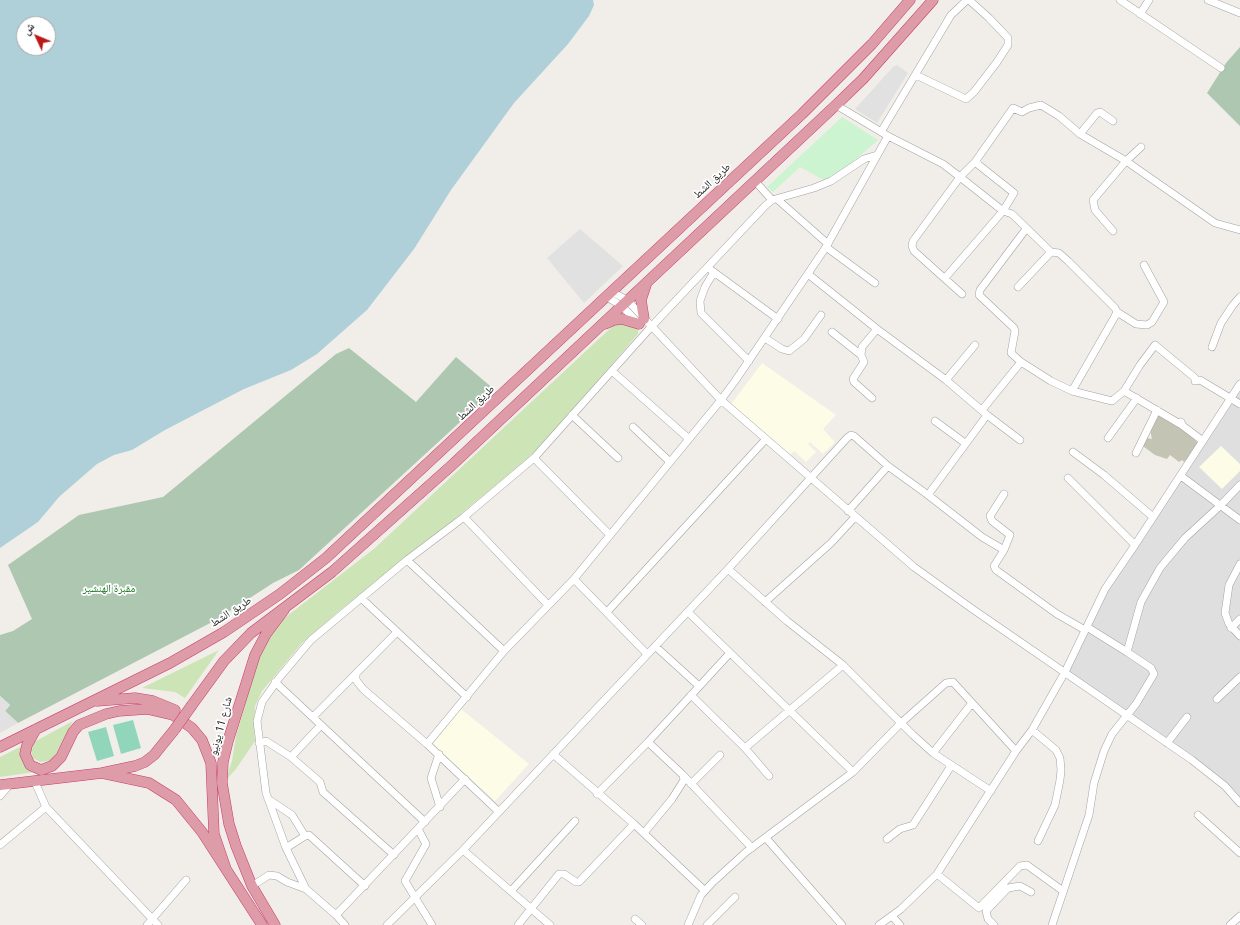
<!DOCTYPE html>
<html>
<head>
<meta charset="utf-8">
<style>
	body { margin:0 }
	#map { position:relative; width:1240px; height:925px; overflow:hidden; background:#f1eee9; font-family:"Noto Sans","Noto Naskh Arabic",sans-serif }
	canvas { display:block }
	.north { position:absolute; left:16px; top:16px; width:40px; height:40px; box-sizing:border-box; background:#fff; border:1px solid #a6a6a6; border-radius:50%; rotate:314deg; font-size:11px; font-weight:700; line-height:16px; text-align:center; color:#212121 }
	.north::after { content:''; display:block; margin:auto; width:14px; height:18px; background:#bb1819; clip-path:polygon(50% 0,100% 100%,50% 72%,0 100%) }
</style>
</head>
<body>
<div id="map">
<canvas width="1240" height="925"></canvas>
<div class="north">ش</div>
</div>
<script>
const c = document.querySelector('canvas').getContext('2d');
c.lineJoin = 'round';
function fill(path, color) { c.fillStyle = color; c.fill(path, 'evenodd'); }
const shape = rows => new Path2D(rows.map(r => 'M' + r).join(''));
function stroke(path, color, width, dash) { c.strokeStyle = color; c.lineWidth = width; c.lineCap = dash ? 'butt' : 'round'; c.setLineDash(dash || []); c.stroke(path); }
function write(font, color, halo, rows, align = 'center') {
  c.font = font + ' "Noto Sans","Noto Naskh Arabic",sans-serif'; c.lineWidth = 3.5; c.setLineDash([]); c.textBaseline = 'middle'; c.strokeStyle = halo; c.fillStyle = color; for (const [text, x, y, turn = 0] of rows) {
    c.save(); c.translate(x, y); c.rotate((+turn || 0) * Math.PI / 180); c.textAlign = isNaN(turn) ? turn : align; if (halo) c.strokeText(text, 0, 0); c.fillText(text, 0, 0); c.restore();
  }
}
const residential = shape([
	[1240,382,1240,803,1226,785,1065,672,1106,589]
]);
const education = shape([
	[762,363,836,415,823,429,835,442,823,454,810,442,808,444,816,452,806,462,794,451,789,456,729,407],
	[1221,446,1240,464,1240,471,1222,489,1199,467],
	[461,709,529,764,495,801,433,744]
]);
const construction = shape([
	[1159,415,1180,426,1198,443,1192,453,1184,462,1182,460,1179,462,1170,455,1167,459,1155,455,1140,444,1147,438,1152,439,1150,430]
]);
const grass = shape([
	[617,322,633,325,638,329,638,334,553,433,528,458,420,548,340,610,302,643,262,691,255,706,254,726,255,741,236,769,226,780,232,761,236,736,259,657,269,637,282,620,375,548],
	[219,650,185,698,175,692,142,688],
	[73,721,56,754,50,761,40,762,33,758,30,749,34,742],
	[22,746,35,772,0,777,0,757]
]);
const cemetery = shape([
	[1240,47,1240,126,1207,93,1226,63],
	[349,348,416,402,456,357,495,390,299,570,273,583,216,620,18,723,5,711,10,705,0,696,0,635,13,631,32,619,8,565,79,515,163,497,336,354]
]);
const park = shape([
	[842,117,878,140,829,183,800,167,773,192,767,187]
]);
const pitch = shape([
	[133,720,141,748,121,754,113,725],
	[106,727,114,756,97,761,88,732]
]);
const parking = shape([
	[897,65,908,73,877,123,855,109,893,67],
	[580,229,623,266,584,303,547,258],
	[0,696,10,705,5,711,18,723,0,733]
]);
const water = shape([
	[0,0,593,0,594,5,589,16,568,44,514,103,451,190,414,249,367,310,317,354,291,370,244,389,165,430,132,450,114,455,97,464,59,497,38,522,0,548],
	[24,24,48,24,48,48,24,48]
]);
const minor = shape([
	[1120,0,1221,68],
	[1208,0,1240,13],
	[1140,14,1149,0],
	[916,75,966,99,974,92,997,62,1008,45,1008,38,989,18,969,0],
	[881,132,951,15,967,0],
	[1080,134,1097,113,1100,112,1113,121],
	[888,136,943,164,960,177,913,241,912,246,914,251,962,294],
	[975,162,1013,108,1022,112,1029,108,1041,105,1059,116,1080,134,1126,161,1215,223,1240,230],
	[755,181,772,200],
	[777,199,828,244],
	[1113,231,1095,210,1093,200,1126,161,1141,147],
	[826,247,875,283],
	[711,270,778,319],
	[714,272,705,287,700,301,701,313,749,361],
	[945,278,1003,211,960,177,975,162,1014,193,1003,211,1012,214,1051,252,1059,253,1068,261,1115,308,1117,312,1114,318,1072,391],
	[1018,287,1051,252],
	[612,292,627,300,721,400,914,567,971,608,1192,760,1225,786,1240,803],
	[607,297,622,306,638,323],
	[1117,312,1136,324,1147,325,1152,322,1164,302,1144,265],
	[832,332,861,355],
	[765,338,782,349,789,351,804,339,821,315],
	[1212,347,1221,323,1233,305,1240,297],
	[1021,362,1011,353,1015,331,1014,328,979,295,980,290,1026,229],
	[612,371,688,438],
	[946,380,975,345],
	[1124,391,1140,365,1155,345,1195,378,1195,381,1200,380,1240,404],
	[872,398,854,382,853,379,864,362,861,355,862,347,877,329],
	[982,410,1021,362,1051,381,1072,391,1112,401,1124,391,1180,424,1181,422,1183,426,1203,441],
	[572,415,618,458],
	[987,415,1020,440],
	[935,421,965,443],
	[633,427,669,461],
	[1108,438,1137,398],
	[1073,452,1104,475,1153,517],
	[1136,453,1157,410],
	[534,458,610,535],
	[1181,476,1240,520],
	[1068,478,1135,545],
	[928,495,982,537,1004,550,1010,535,992,521,990,516,1004,494],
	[848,511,888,466],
	[1004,550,994,566,996,570,1057,614,1085,630],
	[407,560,504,651],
	[1240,564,1229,585,1225,613,1229,624,1240,636],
	[728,569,787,621,843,665,913,735,933,753,991,791],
	[574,579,647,654],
	[361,598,467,697],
	[765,602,831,543,855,517],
	[548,605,464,517,534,458,651,327,765,206,772,200,814,188,831,181,864,159,877,155],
	[607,612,765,440],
	[688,612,853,772],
	[1087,627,1127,652,1141,602,1160,568,1185,538,1221,505,1240,485],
	[1231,628,1240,619],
	[655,646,699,686],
	[356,674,356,680,363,689,427,744],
	[275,682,425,822],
	[691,695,745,748,843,665],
	[1217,699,1240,677],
	[313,717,397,632],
	[1032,730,1056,750,1060,758,1061,770,1060,780,1055,805,1038,841],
	[259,743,266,741,291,757,320,782,323,792,394,855],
	[1167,743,1187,717],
	[745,748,769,776],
	[933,753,972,703],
	[439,754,431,778,440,807],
	[553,754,634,824,704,890],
	[291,757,321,725],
	[683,775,752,848],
	[691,784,720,755],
	[597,794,648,742],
	[0,796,11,783],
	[268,799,292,815,305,836],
	[46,807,158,925],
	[499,812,427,744,504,651,574,579,721,400,735,381,826,247,888,136,836,105],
	[1198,815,1240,853],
	[418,829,426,844,405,881,432,925],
	[644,833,672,799,684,780,683,775,648,742,730,653],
	[766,838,842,925],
	[887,839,900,829,913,825,951,766],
	[0,845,46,807,35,782],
	[286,848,305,836,309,835,365,886],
	[463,850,550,925],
	[937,874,979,908,1020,866,1027,865,1063,891],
	[252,886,269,875,277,876,287,882,306,889,336,915,465,779],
	[306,889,286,848,266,793,257,721,262,702,279,678,311,640,407,560,464,517],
	[511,891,575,821],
	[336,915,345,925],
	[892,916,900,925],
	[635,919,642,925],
	[147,925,186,880],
	[387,925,463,850,728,569,847,438,851,435,854,436,888,466,928,495,987,415,946,380,877,329,808,274],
	[518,925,559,874,564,874,576,882,579,882,634,824],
	[688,925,701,895,713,882,746,852,853,772,901,723,946,683,953,682,1016,751],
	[707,925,735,897],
	[879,925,901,909,937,874,1016,751,1032,730,1065,672,1105,589,1135,545,1240,384],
	[994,925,988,919,986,911,1008,888,1020,886,1031,892],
	[1052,925,1089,815,1094,783,1104,751,1112,734,1136,704,1154,674,1151,668,1127,652],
	[1230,925,1240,916]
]);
const highway = shape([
	[644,319,641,300,646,285],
	[605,324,614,320,622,319,639,324],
	[97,701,135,698,153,701,175,710],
	[192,705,224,661,251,633,332,572,451,466,836,105,863,79,933,0],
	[36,729,27,745,25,754,30,765,41,770,52,766,61,757,73,732,79,725,106,714,119,711,147,709,173,715,192,728,202,740,211,763,214,834,226,869],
	[0,747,170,663,224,632,280,594,326,558,802,114,872,44,910,0],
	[102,773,149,783,176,800,202,832,262,925],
	[0,785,102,773,135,766,145,762,154,755,175,729],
	[275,925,252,886,236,846,229,824,222,783,223,762,228,741,255,655,266,634,284,610]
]);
const highwayBridge = shape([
	[175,729,192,705]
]);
const streetNames = [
	["طريق الشط",712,181,-43],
	["طريق الشط",476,403,-43],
	["طريق الشط",231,612,-33],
	["شارع 11 يونيو",221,726,-75]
];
const parkNames = [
	["مقبرة الهنشير",109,589]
];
fill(residential, '#dfdfdf');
fill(education, '#fcfce7');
fill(construction, '#c4c4b5');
fill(grass, '#cde4b6');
fill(cemetery, '#adc7b1');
fill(park, '#cdf4d0');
fill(pitch, '#91d6bb');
fill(parking, '#e1e1e1');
fill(water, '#afd0d9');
stroke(minor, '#a2a2a2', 8);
stroke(highway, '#c83d6e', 11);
stroke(minor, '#fff', 7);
stroke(highway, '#de9ba8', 10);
stroke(highwayBridge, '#c83d6e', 11, []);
stroke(highwayBridge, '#de9ba8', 10);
write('11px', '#212121', '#fff', streetNames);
write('11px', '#197520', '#fff', parkNames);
</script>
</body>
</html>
